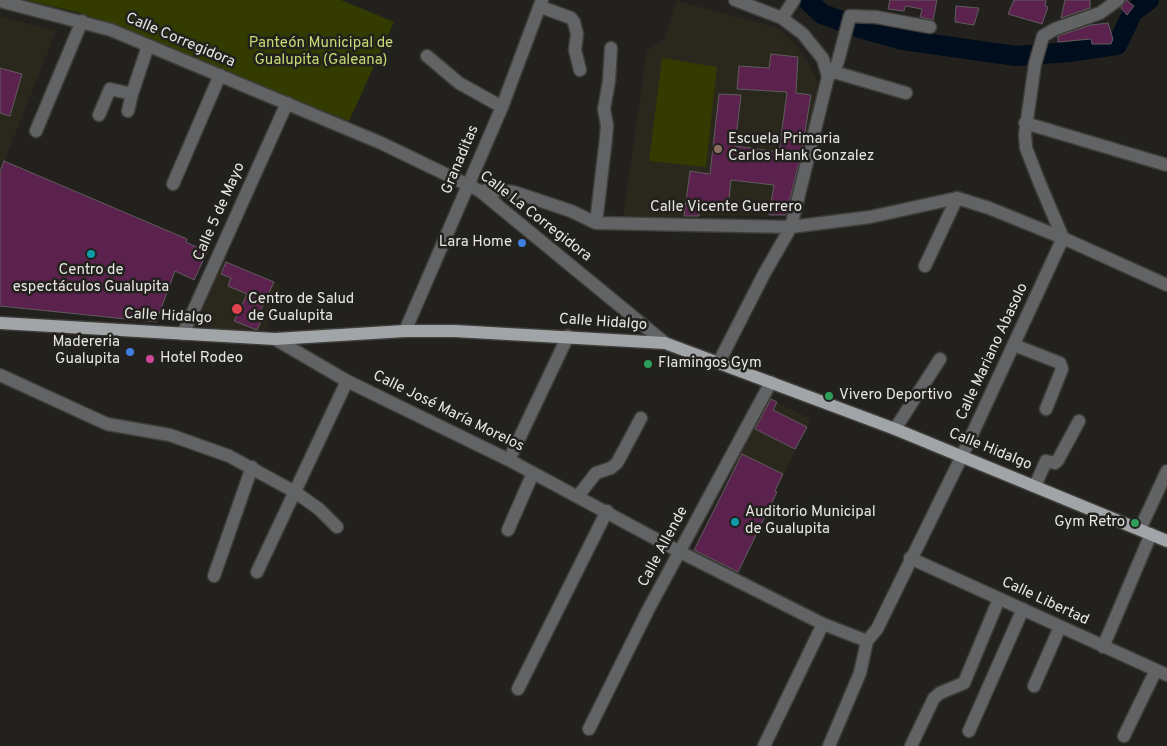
<!DOCTYPE html>
<html>
<head>
<meta charset="utf-8">
<style>
	body { margin:0 }
	canvas { display:block; background:#22211d }
</style>
</head>
<body>
<canvas width="1167" height="746"></canvas>
<script>
const c = document.querySelector('canvas').getContext('2d');
c.lineJoin = 'round';
function fill(path, color) { c.fillStyle = color; c.fill(path, 'evenodd'); }
const shape = rows => new Path2D(rows.map(r => 'M' + r).join(''));
function stroke(path, color, width, dash) { c.strokeStyle = color; c.lineWidth = width; c.lineCap = dash ? 'butt' : 'round'; c.setLineDash(dash || []); c.stroke(path); }
function write(font, color, halo, rows, align = 'center') {
  c.font = font + ' Overpass,sans-serif'; c.lineWidth = 5; c.setLineDash([]); c.textBaseline = 'middle'; c.strokeStyle = halo; c.fillStyle = color; for (const [text, x, y, turn = 0] of rows) {
    c.save(); c.translate(x, y); c.rotate((+turn || 0) * Math.PI / 180); c.textAlign = isNaN(turn) ? turn : align; if (halo) c.strokeText(text, 0, 0); c.fillText(text, 0, 0); c.restore();
  }
}
const built = shape([
	[677,1,778,28,794,43,808,63,818,83,790,215,623,217,647,50,665,39],
	[0,16,56,31,0,172],
	[221,260,281,285,265,335,202,332,194,324],
	[766,397,811,419,775,491,730,469]
]);
const green = shape([
	[26,0,341,0,394,22,349,121,81,13],
	[662,58,717,67,706,167,649,161]
]);
const river = shape([
	[807,0,822,14,860,28,903,40,1016,56,1069,52,1117,45,1133,12,1149,0]
]);
const building = shape([
	[890,0,937,0,933,20,920,17,922,9,905,6,904,11,888,9,890,0],
	[1014,0,1046,0,1045,6,1048,7,1042,24,1008,14,1014,0],
	[1065,0,1090,0,1090,8,1061,18,1065,0],
	[1126,0,1134,6,1127,15,1121,8,1126,0],
	[956,6,979,8,974,25,955,22,956,6],
	[1108,23,1113,39,1111,44,1092,44,1091,39,1058,42,1058,36,1091,25,1108,23],
	[771,54,798,57,796,93,811,95,802,150,786,215,769,215,774,185,731,180,728,207,699,205,699,216,684,216,690,171,710,174,719,94,741,95,735,146,779,152,787,92,737,89,739,66,769,68,771,54],
	[0,68,22,74,10,116,0,113,0,68],
	[4,161,187,239,186,242,207,252,194,280,175,271,156,322,0,306,0,172,4,161],
	[226,262,274,282,256,320,261,321,257,330,234,321,247,294,228,286,231,278,221,274,226,262],
	[771,399,777,402,773,410,807,427,795,449,755,429,771,399],
	[742,454,783,474,775,491,777,492,738,572,694,550,742,454]
]);
const minor = shape([
	[0,1,111,30,381,143,468,185,480,191,665,343],
	[541,7,571,18,574,22,577,34,575,50,580,70],
	[782,18,794,0],
	[427,56,459,83,502,107],
	[834,72,906,93],
	[828,77,834,72,838,61,850,16,876,17,930,27],
	[128,111,132,94,148,46],
	[99,115,110,89,132,94],
	[1025,123,1167,165],
	[36,131,82,21],
	[173,184,220,75],
	[480,191,491,190,514,192,571,211,596,223,791,227,870,217,957,198,989,208,1063,238,1167,285],
	[596,223,606,138,607,125,604,109,609,81,611,48],
	[925,266,957,198],
	[405,331,502,107,542,0],
	[183,334,287,103],
	[275,339,347,381,509,460,680,552,823,624,867,641],
	[1014,345,1060,363,1062,369,1046,409],
	[719,362,764,274,791,227,828,77,823,59,803,34,782,18,735,0],
	[0,375,107,424,170,435,229,456,295,492,319,509,337,527],
	[895,429,940,359],
	[509,460,568,336],
	[1035,486,1046,461,1055,463,1058,460,1079,421],
	[578,496,596,473,611,468,617,463,641,418],
	[1140,529,1167,471],
	[508,530,533,473],
	[910,558,1167,675],
	[257,572,347,381],
	[214,576,252,467],
	[1103,647,1151,534],
	[1034,686,1060,627],
	[518,689,607,511],
	[589,729,648,610,771,382],
	[969,731,1023,609],
	[1124,736,1156,670],
	[764,746,823,624],
	[829,746,860,673,867,641,877,629,962,456,1063,238,1040,184,1026,148,1025,134,1035,64,1043,36,1055,29,1100,13,1118,0],
	[911,746,934,698,940,693,964,683,999,599]
]);
const major = shape([
	[0,323,275,339,405,331,455,331,665,343,895,429,1167,541]
]);
const markers = [
	[718,149,5,"#8d6e63"],
	[522,243,5,"#3f7fe0"],
	[91,254,5,"#0f9aa8"],
	[237,309,6,"#e0444e"],
	[130,352,5,"#3f7fe0"],
	[150,359,5,"#d1479c"],
	[648,364,5,"#2e9e5b"],
	[829,396,5,"#2e9e5b"],
	[735,522,5,"#0f9aa8"],
	[1135,523,5,"#2e9e5b"]
];
const streetNames = [
	["Calle Corregidora",180,41,23],
	["Granaditas",461,160,-67],
	["Calle Vicente Guerrero",726,208],
	["Calle 5 de Mayo",220,212,-66],
	["Calle La Corregidora",535,217,38],
	["Calle Hidalgo",168,317,3],
	["Calle Hidalgo",603,323,4],
	["Calle Mariano Abasolo",993,352,-65],
	["Calle José María Morelos",448,412,26],
	["Calle Hidalgo",990,450,22],
	["Calle Allende",664,547,-62],
	["Calle Libertad",1045,602,25]
];
const parkNames = [
	["Panteón Municipal de",321,44],
	["Gualupita (Galeana)",321,61]
];
const poiNames = [
	["Escuela Primaria",728,140],
	["Carlos Hank Gonzalez",728,157],
	["Lara Home",512,243,"right"],
	["Centro de",91,271,"center"],
	["espectáculos Gualupita",91,288,"center"],
	["Centro de Salud",248,300],
	["de Gualupita",248,317],
	["Madereria",120,343,"right"],
	["Gualupita",120,360,"right"],
	["Hotel Rodeo",160,359],
	["Flamingos Gym",658,364],
	["Vivero Deportivo",839,396],
	["Auditorio Municipal",745,513],
	["de Gualupita",745,530],
	["Gym Retro",1125,523,"right"]
];
fill(built, '#2a271d');
fill(green, '#333b00');
stroke(river, '#000d1c', 20);
fill(building, '#5a224d');
stroke(building, '#605c5f', 1);
stroke(minor, '#3e3d39', 15);
stroke(major, '#3e3d39', 15);
stroke(minor, '#616364', 12);
stroke(major, '#a2a5a8', 12);
for (const [x, y, r, color] of markers) { const dot = new Path2D(); dot.arc(x, y, r, 0, 2 * Math.PI); c.fillStyle = color; c.fill(dot); stroke(dot, '#22211d', 2); }
write('15px', '#e7e6e4', '#22211d', streetNames);
write('15px', '#c7dc75', '#22211d', parkNames);
write('15px', '#e7e6e4', '#22211d', poiNames, 'left');
</script>
</body>
</html>
